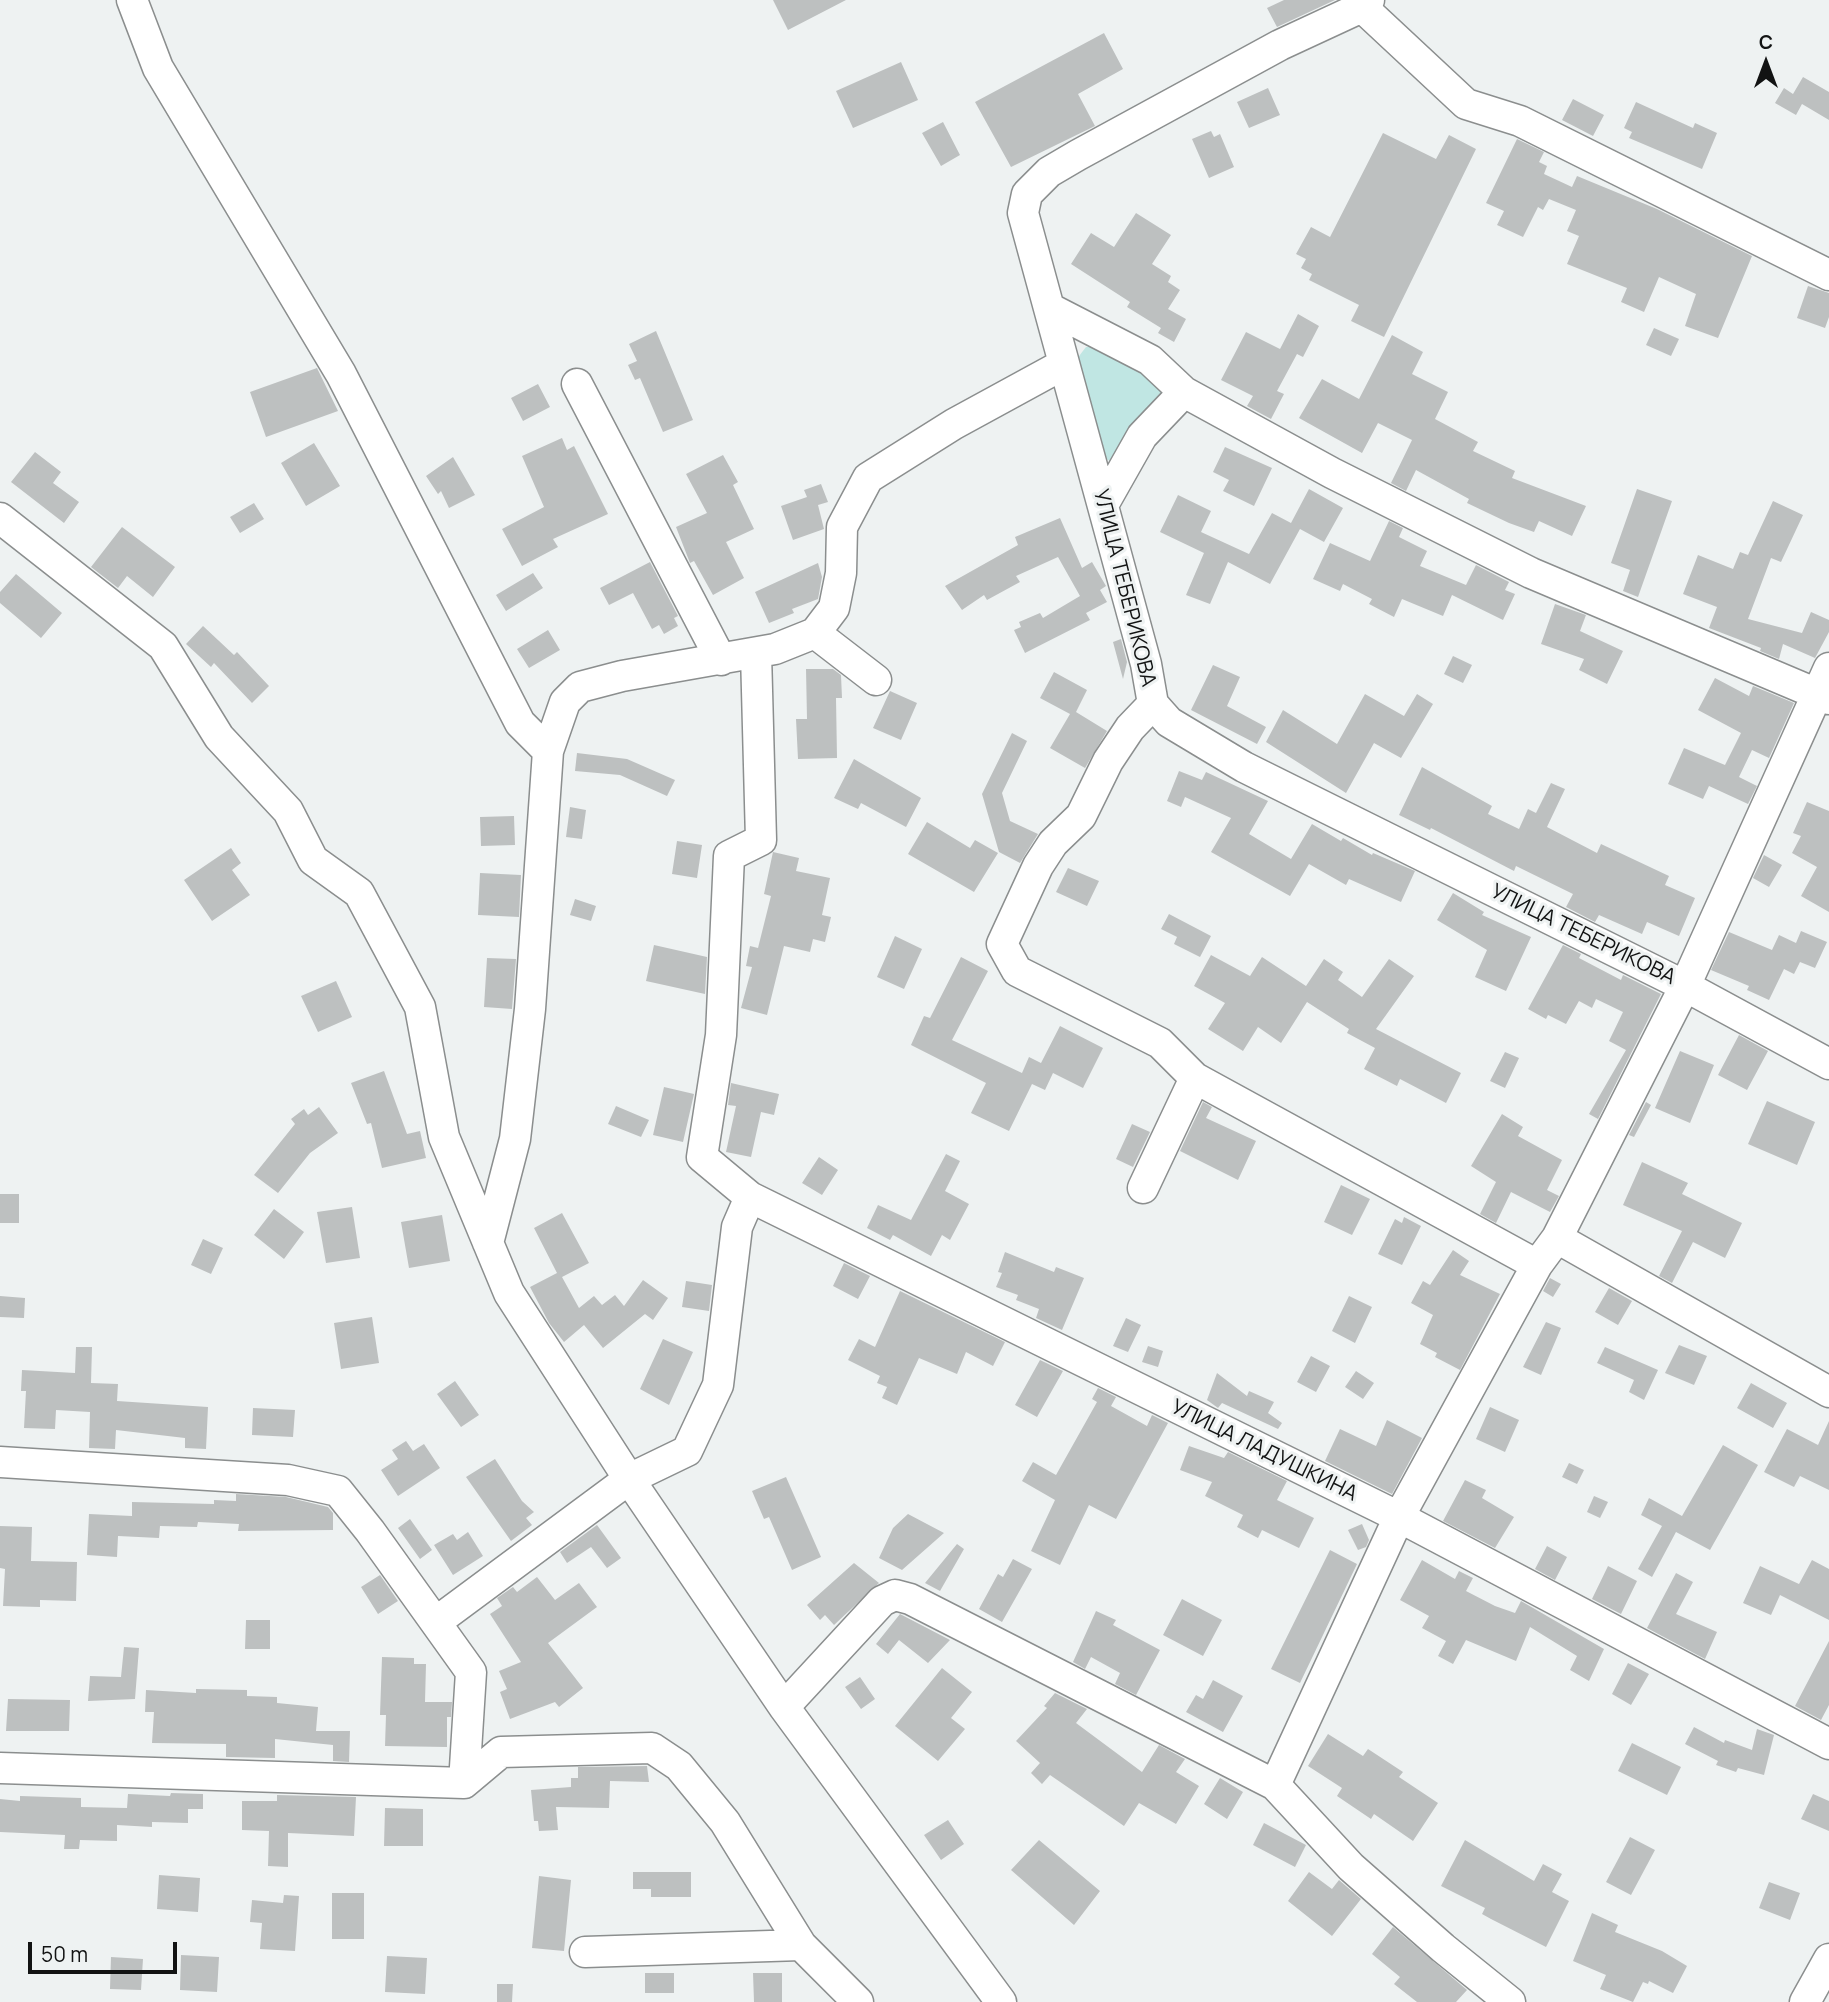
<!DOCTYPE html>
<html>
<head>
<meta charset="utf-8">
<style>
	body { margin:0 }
	#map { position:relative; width:1829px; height:2002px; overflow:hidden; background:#eef2f2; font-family:Manrope,sans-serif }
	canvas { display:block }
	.north { position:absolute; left:1731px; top:28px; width:70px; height:70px; -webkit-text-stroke:5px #eef2f2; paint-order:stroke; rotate:0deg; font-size:19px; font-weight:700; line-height:28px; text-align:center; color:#121313 }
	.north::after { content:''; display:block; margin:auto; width:24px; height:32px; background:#121313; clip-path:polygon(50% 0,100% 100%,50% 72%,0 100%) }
	.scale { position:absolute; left:28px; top:1942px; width:149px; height:32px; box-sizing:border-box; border:4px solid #121313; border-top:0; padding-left:9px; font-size:21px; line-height:24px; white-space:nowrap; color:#121313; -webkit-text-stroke:5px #eef2f2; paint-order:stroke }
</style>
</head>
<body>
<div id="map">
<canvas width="1829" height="2002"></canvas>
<div class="north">С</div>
<div class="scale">50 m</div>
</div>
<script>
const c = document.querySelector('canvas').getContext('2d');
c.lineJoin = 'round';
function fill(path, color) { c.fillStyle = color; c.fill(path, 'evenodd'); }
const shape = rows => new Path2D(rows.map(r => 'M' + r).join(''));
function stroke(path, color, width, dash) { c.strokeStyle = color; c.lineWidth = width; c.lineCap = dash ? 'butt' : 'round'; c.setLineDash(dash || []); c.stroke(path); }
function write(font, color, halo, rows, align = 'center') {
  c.font = font + ' Manrope,sans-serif'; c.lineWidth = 6; c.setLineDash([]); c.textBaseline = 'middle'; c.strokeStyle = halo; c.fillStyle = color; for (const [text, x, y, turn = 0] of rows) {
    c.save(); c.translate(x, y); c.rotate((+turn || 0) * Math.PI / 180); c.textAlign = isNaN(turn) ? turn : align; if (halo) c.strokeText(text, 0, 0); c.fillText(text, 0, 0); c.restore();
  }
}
const green = shape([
	[1086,347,1107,347,1169,386,1125,451,1110,461,1101,456,1076,360]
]);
const building = shape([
	[773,0,846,0,788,30],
	[1284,0,1335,0,1277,27,1267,8],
	[1104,33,1123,69,1078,94,1095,126,1011,167,975,102],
	[901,62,918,100,853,128,836,91],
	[1803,77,1829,92,1829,120,1802,104,1796,115,1775,103,1784,88,1793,94],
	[1268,88,1280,115,1249,128,1237,102],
	[1573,99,1604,115,1593,136,1562,120],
	[1636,102,1693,128,1695,123,1717,133,1702,169,1629,138,1632,132,1624,128],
	[943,122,960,155,941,166,922,133],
	[1211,131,1214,137,1220,134,1234,167,1209,178,1192,139],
	[1383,133,1436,159,1449,135,1476,149,1384,337,1351,321,1359,305,1309,280,1312,274,1301,268,1306,259,1296,254,1311,227,1330,237],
	[1517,139,1544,152,1539,162,1547,166,1544,174,1572,187,1577,176,1657,209,1752,256,1718,338,1685,326,1696,294,1659,277,1644,312,1621,302,1627,288,1567,264,1579,236,1567,231,1576,210,1549,199,1543,210,1538,207,1523,237,1497,225,1504,211,1486,203],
	[1136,213,1171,235,1152,264,1171,276,1168,282,1180,290,1168,309,1186,319,1174,342,1158,333,1161,328,1127,307,1130,302,1071,264,1091,233,1114,247],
	[1808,286,1829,293,1829,317,1825,328,1797,318],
	[1298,314,1319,326,1303,357,1297,354,1277,391,1284,394,1271,419,1247,406,1253,396,1221,380,1246,332,1280,349],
	[1654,328,1679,339,1671,356,1646,345],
	[656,331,693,420,663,432,640,378,635,380,628,365,637,361,629,344],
	[1392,335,1423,352,1412,374,1448,392,1435,419,1478,442,1473,451,1515,471,1512,478,1586,506,1572,536,1539,521,1534,532,1509,523,1467,503,1469,499,1416,470,1406,491,1391,483,1412,440,1378,423,1362,453,1299,418,1322,379,1359,399],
	[317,368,338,411,266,437,250,392],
	[538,384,550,407,523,421,511,398],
	[562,438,567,450,574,446,608,514,553,539,558,547,522,566,502,529,544,507,522,456],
	[314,443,340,486,306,506,281,463],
	[1225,447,1272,468,1254,506,1223,491,1229,480,1213,472],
	[35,452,61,472,53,483,79,502,64,523,11,482],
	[723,455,738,482,733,485,754,529,726,542,744,578,713,595,694,561,690,563,676,527,707,513,686,474],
	[453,457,475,495,449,508,441,491,438,494,426,476],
	[821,484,828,502,818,505,824,529,793,540,781,506,807,497,804,490],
	[1309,489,1343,508,1324,542,1300,529,1270,584,1228,562,1210,604,1186,595,1204,553,1160,532,1178,495,1211,511,1201,532,1249,554,1272,513,1291,523],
	[1637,489,1672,501,1638,597,1623,591,1630,570,1611,563],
	[1773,501,1803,515,1781,562,1771,558,1748,619,1802,633,1811,612,1829,620,1829,632,1815,658,1783,644,1779,659,1760,651,1761,648,1709,628,1717,607,1683,594,1698,555,1733,569,1740,552,1748,555],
	[254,503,264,519,240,533,230,517],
	[1060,518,1082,568,1092,562,1106,586,1100,590,1107,602,1086,613,1090,620,1025,653,1014,630,1021,627,1019,622,1040,613,1043,618,1080,596,1058,557,1016,576,1020,582,987,600,984,595,962,610,945,586,1018,545,1015,537],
	[1389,521,1403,528,1399,537,1427,551,1420,566,1466,585,1476,565,1509,582,1505,590,1515,594,1503,620,1452,595,1443,616,1402,599,1394,617,1369,604,1372,599,1343,584,1340,591,1313,579,1330,543,1370,561],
	[122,527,175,567,153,597,127,576,118,588,91,567],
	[650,562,678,616,674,618,678,626,664,634,659,625,652,629,633,593,609,605,600,588],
	[818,563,822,577,818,599,792,609,794,613,769,623,755,592],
	[533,573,543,588,506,611,496,595],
	[16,574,62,613,41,638,0,603,0,592],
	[1555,604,1586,615,1580,631,1623,651,1607,684,1579,670,1584,659,1541,644],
	[203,626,234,655,237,652,269,686,252,703,214,663,211,667,186,644],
	[548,630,560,650,529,668,517,649],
	[1121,639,1127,662,1123,679,1113,642],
	[1453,656,1472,665,1463,683,1444,674],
	[1213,665,1240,677,1227,706,1266,727,1257,744,1191,710],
	[806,669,833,669,841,675,842,698,836,698,837,758,798,759,796,719,807,719],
	[1054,672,1087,690,1076,712,1107,731,1085,768,1050,748,1070,714,1040,698],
	[1715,678,1749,696,1753,686,1794,703,1769,758,1752,750,1739,777,1757,786,1748,804,1709,786,1703,799,1668,784,1684,748,1725,765,1741,733,1698,710],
	[890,691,917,703,901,740,873,728],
	[1365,694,1404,716,1417,694,1433,704,1401,758,1374,743,1346,793,1266,742,1283,710,1337,744],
	[1012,733,1027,741,1002,793,1010,821,1038,834,1020,863,999,852,982,794],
	[577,753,627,759,675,780,667,796,620,775,575,771],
	[854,759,921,798,906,827,861,803,858,809,834,798],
	[1422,767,1492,806,1488,814,1519,829,1528,809,1536,813,1551,783,1565,789,1547,827,1597,853,1601,844,1669,876,1665,885,1695,898,1679,936,1647,922,1642,934,1599,915,1595,922,1566,907,1573,894,1516,866,1514,871,1431,828,1430,830,1399,815],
	[1179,771,1202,780,1206,772,1268,801,1249,834,1291,859,1312,824,1341,841,1343,838,1372,855,1373,853,1415,871,1401,902,1349,879,1346,885,1309,864,1290,896,1211,852,1231,818,1185,797,1181,807,1167,801],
	[1807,802,1829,811,1829,912,1801,896,1817,867,1792,853,1801,836,1793,833],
	[570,807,586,810,582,839,566,837],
	[514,816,515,845,481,846,480,817],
	[927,822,970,848,975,840,998,853,974,892,908,854],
	[677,841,702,845,697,878,672,874],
	[231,848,241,863,232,870,250,895,212,921,184,880],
	[773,852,799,858,796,871,830,878,822,915,831,917,825,942,813,939,810,952,784,946,767,1015,741,1008,752,967,746,966,750,946,758,948,771,896,764,894],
	[1764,855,1782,865,1769,887,1753,878],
	[1068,868,1099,881,1087,906,1056,892],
	[480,873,521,875,519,917,478,915],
	[1453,893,1484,912,1482,915,1531,937,1506,991,1475,977,1487,950,1437,920],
	[575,899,596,906,591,921,570,915],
	[1169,914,1211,936,1200,957,1174,944,1177,937,1161,929],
	[1801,931,1827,942,1815,968,1800,962,1794,974,1784,969,1769,1000,1747,990,1749,986,1711,970,1729,932,1772,950,1779,935,1796,943],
	[895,936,922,949,904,989,877,977],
	[654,945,707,957,705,994,646,981],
	[1563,945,1581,954,1579,958,1621,980,1623,975,1661,994,1598,1119,1589,1114,1626,1050,1609,1041,1623,1012,1596,999,1592,1008,1579,1001,1566,1024,1548,1015,1546,1019,1528,1009],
	[1211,955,1250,976,1262,957,1306,986,1324,959,1343,972,1338,980,1362,997,1389,959,1414,976,1376,1029,1461,1073,1446,1103,1400,1079,1397,1086,1364,1069,1375,1048,1347,1033,1349,1029,1307,1002,1281,1043,1258,1027,1243,1051,1208,1029,1225,1003,1194,986],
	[961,957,988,971,952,1040,1022,1073,1029,1057,1041,1063,1060,1026,1103,1048,1083,1088,1053,1073,1045,1090,1032,1084,1009,1131,971,1113,986,1083,911,1045,924,1016,930,1018],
	[487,958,516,959,512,1009,484,1007],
	[336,981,352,1017,318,1032,301,996],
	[1739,1035,1768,1051,1747,1090,1718,1075],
	[1680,1051,1714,1065,1690,1123,1655,1108],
	[1505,1052,1519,1058,1505,1088,1490,1081],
	[384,1071,407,1134,420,1131,426,1158,382,1168,371,1123,367,1124,351,1083],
	[731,1083,779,1094,774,1115,761,1112,751,1157,726,1152,736,1106,728,1105],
	[664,1087,694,1094,683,1142,653,1135],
	[1767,1101,1815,1122,1797,1165,1748,1144],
	[1203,1102,1212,1107,1206,1118,1256,1141,1238,1180,1180,1151],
	[1646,1102,1651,1105,1634,1137,1629,1135],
	[616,1106,649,1120,641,1137,608,1124],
	[319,1107,338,1133,310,1153,278,1193,254,1175,295,1124,291,1119,304,1109,308,1115],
	[1502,1114,1523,1127,1518,1136,1562,1160,1547,1190,1559,1196,1550,1212,1511,1192,1496,1223,1480,1214,1496,1182,1471,1166],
	[1132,1124,1150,1132,1133,1167,1116,1159],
	[946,1154,960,1161,945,1191,969,1204,950,1240,942,1235,931,1256,893,1235,890,1240,867,1228,878,1205,911,1220],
	[819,1157,838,1170,822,1195,802,1183],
	[1642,1162,1688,1183,1682,1194,1742,1223,1725,1258,1693,1242,1672,1283,1659,1276,1682,1231,1623,1205],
	[1341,1185,1370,1199,1352,1235,1324,1222],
	[0,1194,19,1194,19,1223,0,1223],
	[352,1207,360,1258,326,1263,317,1212],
	[274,1209,304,1232,284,1259,254,1235],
	[562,1213,589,1263,562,1277,579,1308,594,1296,602,1305,615,1295,624,1306,643,1280,668,1298,653,1320,645,1314,603,1348,584,1325,564,1342,549,1323,530,1287,557,1273,534,1228],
	[442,1215,450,1261,409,1268,401,1222],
	[1404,1217,1421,1226,1402,1265,1378,1254,1395,1219,1402,1223],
	[203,1239,223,1248,211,1274,191,1265],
	[1453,1250,1469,1261,1460,1275,1500,1294,1460,1370,1435,1357,1437,1353,1420,1344,1433,1315,1411,1303,1423,1281,1430,1285],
	[1005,1252,1054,1272,1056,1267,1084,1278,1062,1330,1036,1318,1039,1309,1016,1300,1018,1295,996,1287,1002,1273,998,1272],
	[844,1263,870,1276,858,1299,833,1286],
	[1550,1278,1561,1284,1553,1297,1543,1291],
	[686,1281,712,1285,709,1311,682,1307],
	[1609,1288,1632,1301,1618,1325,1595,1312],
	[900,1291,1005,1342,993,1366,966,1352,957,1374,919,1358,897,1405,882,1398,887,1387,877,1383,880,1376,848,1360,859,1339,875,1347],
	[0,1296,25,1298,24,1318,0,1317],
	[1349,1296,1372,1307,1355,1343,1332,1331],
	[372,1317,379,1363,341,1369,334,1323],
	[1126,1318,1141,1325,1128,1352,1113,1346],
	[1546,1322,1561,1328,1541,1375,1523,1367],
	[663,1339,693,1352,669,1405,640,1389],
	[1679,1345,1707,1356,1694,1385,1665,1373],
	[1148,1346,1163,1351,1158,1367,1142,1362],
	[76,1347,92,1347,91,1383,118,1384,117,1401,208,1407,206,1449,185,1448,185,1438,116,1430,115,1449,89,1448,90,1412,56,1410,55,1429,24,1428,26,1391,21,1391,22,1370,75,1373],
	[1605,1347,1658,1370,1644,1400,1629,1392,1634,1380,1597,1363],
	[1311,1356,1330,1366,1316,1392,1297,1382],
	[1040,1360,1063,1371,1037,1417,1015,1405],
	[1356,1371,1374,1383,1363,1399,1345,1387],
	[1217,1373,1247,1396,1249,1391,1274,1402,1268,1413,1282,1423,1278,1429,1222,1403,1218,1408,1207,1400],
	[455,1381,479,1415,461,1427,437,1394],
	[1751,1383,1787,1403,1773,1428,1737,1408],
	[1098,1388,1116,1397,1111,1406,1147,1426,1152,1415,1168,1423,1116,1519,1089,1505,1060,1565,1031,1551,1055,1500,1022,1481,1033,1462,1056,1475,1097,1402,1092,1399],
	[1490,1407,1519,1420,1505,1452,1476,1439],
	[253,1408,295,1410,293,1437,252,1435],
	[1387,1420,1422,1438,1392,1494,1325,1461,1340,1429,1376,1446],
	[1829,1421,1829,1490,1800,1476,1794,1487,1764,1472,1787,1429,1818,1445],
	[406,1441,413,1451,424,1444,440,1468,398,1496,381,1470,398,1459,392,1450],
	[1723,1445,1758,1465,1710,1550,1676,1532,1652,1577,1638,1569,1662,1526,1641,1515,1649,1498,1682,1516],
	[1189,1446,1224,1458,1228,1452,1287,1481,1277,1500,1314,1518,1299,1548,1262,1530,1258,1538,1237,1527,1243,1515,1205,1496,1212,1482,1180,1470],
	[495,1459,522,1501,534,1512,526,1518,532,1525,511,1541,466,1477],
	[1569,1463,1584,1470,1577,1484,1562,1477],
	[786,1477,821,1557,792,1570,769,1517,764,1519,752,1491],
	[1465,1480,1486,1490,1482,1498,1514,1517,1495,1548,1443,1521],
	[236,1494,286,1497,328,1507,333,1513,333,1530,238,1531,239,1524,198,1522,197,1527,160,1526,159,1538,118,1536,117,1557,87,1555,89,1514,132,1516,132,1502,214,1504,214,1500,236,1501],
	[1594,1496,1608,1502,1600,1518,1587,1512],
	[908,1514,944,1533,902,1570,879,1558,893,1528],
	[410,1519,432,1550,420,1559,398,1528],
	[1362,1524,1369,1540,1366,1547,1358,1550,1348,1530],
	[597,1525,621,1558,607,1568,591,1547,567,1563,560,1552],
	[0,1526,32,1527,31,1561,77,1562,76,1601,40,1600,40,1607,3,1606,5,1569,0,1568],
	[468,1532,483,1556,453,1575,434,1545,453,1534,457,1540],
	[957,1544,964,1549,940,1591,925,1583],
	[1547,1546,1567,1557,1555,1580,1535,1569],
	[1330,1550,1357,1564,1300,1683,1271,1669],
	[1013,1559,1032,1569,1002,1622,979,1609,998,1574,1003,1577],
	[1422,1560,1455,1579,1459,1571,1473,1578,1466,1591,1495,1606,1515,1613,1521,1601,1604,1649,1589,1681,1570,1670,1577,1656,1530,1627,1516,1661,1466,1640,1453,1664,1438,1656,1446,1641,1422,1628,1429,1616,1400,1600],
	[1812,1560,1829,1569,1829,1620,1780,1595,1771,1615,1743,1603,1760,1566,1799,1584],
	[854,1563,879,1583,834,1625,825,1615,820,1620,807,1605],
	[1608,1566,1637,1581,1621,1614,1592,1599],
	[1676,1573,1693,1582,1676,1614,1717,1632,1705,1659,1647,1628],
	[380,1575,398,1601,378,1614,361,1587],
	[537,1577,555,1600,579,1583,597,1607,548,1643,583,1688,559,1707,555,1702,510,1719,500,1692,507,1689,499,1671,521,1662,490,1614,502,1606,497,1598,513,1587,517,1592],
	[1182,1599,1222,1620,1203,1656,1163,1635],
	[1096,1611,1116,1620,1113,1625,1160,1650,1136,1695,1115,1684,1120,1673,1091,1657,1085,1669,1073,1662],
	[900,1614,950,1640,928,1663,899,1640,888,1654,876,1644],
	[246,1620,270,1620,270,1649,245,1649],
	[1829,1641,1829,1705,1821,1720,1795,1706],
	[124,1647,139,1648,135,1699,88,1701,90,1676,121,1677],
	[382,1657,414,1658,414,1664,426,1664,425,1702,452,1702,451,1717,447,1717,447,1747,385,1746,386,1715,380,1715],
	[1628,1663,1649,1674,1631,1705,1612,1694],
	[942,1668,972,1692,951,1718,965,1729,938,1761,895,1726],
	[860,1677,875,1699,861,1709,845,1687],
	[1213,1680,1243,1696,1223,1732,1186,1712,1196,1695,1203,1699],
	[196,1689,247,1690,247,1696,277,1697,277,1703,318,1707,316,1731,350,1731,349,1762,333,1761,333,1745,275,1739,275,1758,226,1757,226,1744,152,1743,154,1712,145,1712,146,1690,196,1693],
	[1055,1693,1087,1709,1076,1723,1142,1772,1159,1745,1185,1759,1176,1772,1199,1786,1176,1824,1139,1803,1124,1826,1050,1775,1042,1784,1031,1773,1040,1763,1016,1741,1047,1708,1044,1706],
	[8,1699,70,1700,69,1731,6,1731],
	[1694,1727,1724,1743,1725,1740,1752,1750,1757,1729,1774,1735,1764,1775,1738,1768,1736,1772,1716,1765,1718,1761,1685,1744],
	[1328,1734,1363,1756,1368,1749,1403,1772,1399,1777,1438,1803,1413,1841,1374,1814,1371,1819,1337,1796,1342,1788,1308,1766],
	[1632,1743,1681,1767,1667,1795,1618,1771],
	[647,1766,649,1782,610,1781,609,1808,556,1807,558,1830,539,1831,538,1821,534,1821,531,1790,571,1787,571,1778,578,1778,578,1767],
	[1220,1778,1243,1792,1227,1819,1204,1804],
	[171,1793,203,1794,203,1809,188,1809,188,1823,152,1822,152,1827,117,1825,117,1841,80,1840,79,1849,64,1849,65,1835,0,1832,0,1799,20,1801,20,1796,81,1798,81,1807,127,1808,128,1794,170,1796],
	[1813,1794,1829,1801,1829,1831,1801,1819],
	[277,1795,356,1797,354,1836,288,1833,288,1867,268,1866,269,1831,242,1830,242,1801,277,1801],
	[385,1808,423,1809,423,1846,384,1846],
	[948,1820,964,1844,941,1860,924,1835],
	[1264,1823,1306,1845,1295,1867,1253,1845],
	[1630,1837,1655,1850,1631,1895,1606,1882],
	[1039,1840,1100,1891,1074,1925,1011,1870],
	[1465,1840,1534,1881,1543,1864,1562,1874,1552,1892,1569,1901,1546,1947,1491,1919,1482,1914,1485,1908,1441,1886],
	[633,1872,691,1872,691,1897,651,1897,651,1889,633,1889],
	[1309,1872,1332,1889,1339,1880,1361,1899,1332,1936,1288,1901],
	[159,1875,200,1878,198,1912,157,1909],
	[539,1876,571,1880,564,1951,532,1948],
	[1769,1882,1800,1893,1790,1920,1759,1908],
	[332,1893,364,1893,364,1939,332,1939],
	[284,1895,299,1896,295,1951,260,1949,262,1923,250,1922,252,1900,283,1903],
	[1592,1913,1618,1925,1615,1932,1662,1951,1687,1966,1673,1993,1649,1981,1648,1984,1643,1982,1633,2002,1600,1989,1606,1975,1573,1961],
	[1393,1927,1467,1990,1456,2002,1417,2002,1394,1984,1400,1977,1372,1954],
	[181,1955,219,1957,217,1992,180,1990],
	[387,1956,427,1958,425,1994,385,1992],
	[111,1957,143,1959,141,1990,110,1989],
	[645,1973,674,1973,674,1993,645,1993],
	[753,1973,782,1973,782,2002,754,2002],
	[497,1984,513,1984,512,2002,497,2002]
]);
const minor = shape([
	[132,0,158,68,341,374,520,723,548,751],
	[1369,0,1362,7,1280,45,1078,155,1049,172,1027,194,1023,213,1146,664,1153,704,1169,722,1244,767,1685,986,1829,1064],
	[1362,7,1466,104,1520,121,1829,275],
	[1049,308,1150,360,1184,392,1332,473,1531,573,1829,699],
	[577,384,721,660],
	[1103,505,1142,436,1184,392],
	[0,518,163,646,219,737,288,811,313,860,359,893,420,1007,444,1137,509,1293,629,1479,784,1707,1001,2002],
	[815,633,876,680],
	[756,653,761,840,729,856,721,1035,702,1157,750,1197,1399,1517,1829,1744],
	[1153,704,1130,728,1108,761,1081,816,1053,843,1038,866,1002,944,1017,971,1160,1043,1195,1078,1537,1265],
	[1143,1188,1195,1078],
	[1557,1238,1829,1392],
	[488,1243,515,1139,530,1009,548,751,565,702,580,687,622,676,775,649,815,633,834,608,841,573,842,527,868,478,954,424,1064,364],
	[0,1462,288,1480,338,1491,370,1531,471,1672,464,1783],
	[436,1622,629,1479,687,1451,718,1385,737,1227,750,1197],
	[784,1707,882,1601,895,1595,910,1599,1275,1785,1351,1867,1443,1948,1510,2002],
	[0,1768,464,1783,501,1752,652,1748,679,1766,725,1822,801,1945,858,2002],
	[1275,1785,1399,1517,1537,1265,1557,1238,1685,986,1829,668],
	[585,1952,801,1945],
	[1805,2002,1829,1959]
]);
const streetNames = [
	["УЛИЦА ТЕБЕРИКОВА",1124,588,76],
	["УЛИЦА ТЕБЕРИКОВА",1583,935,26],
	["УЛИЦА ЛАДУШКИНА",1264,1451,26]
];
fill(green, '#c0e6e3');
fill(building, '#bdc0c0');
stroke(minor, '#8b8e8e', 33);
stroke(minor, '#fff', 30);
write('21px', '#121313', '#eef2f2', streetNames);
</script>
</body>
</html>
